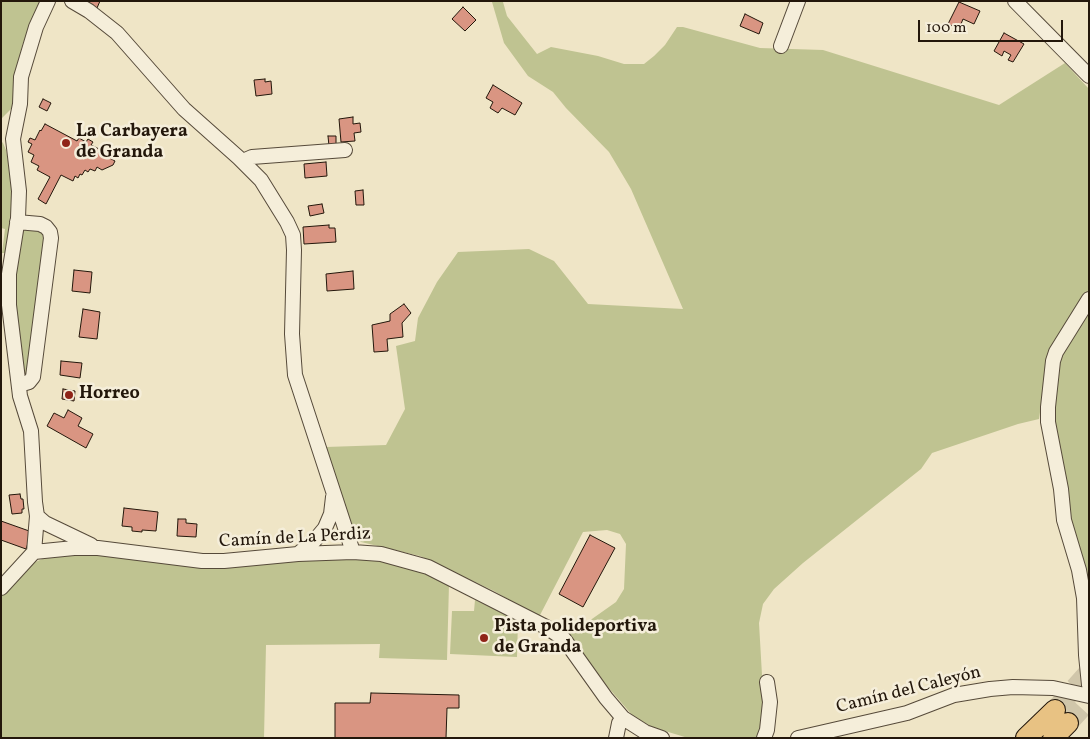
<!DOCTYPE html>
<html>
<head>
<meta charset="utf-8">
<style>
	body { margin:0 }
	#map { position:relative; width:1090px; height:739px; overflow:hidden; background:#efe5c6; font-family:Vollkorn,serif }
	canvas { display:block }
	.frame { position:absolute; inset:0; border:2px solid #23170b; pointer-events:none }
	.scale { position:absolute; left:918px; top:20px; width:145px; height:22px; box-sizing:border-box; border:2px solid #23170b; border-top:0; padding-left:6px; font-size:15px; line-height:18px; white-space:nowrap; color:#23170b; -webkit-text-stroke:4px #f5eeda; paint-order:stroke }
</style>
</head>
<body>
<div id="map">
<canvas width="1090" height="739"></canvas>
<div class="frame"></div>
<div class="scale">100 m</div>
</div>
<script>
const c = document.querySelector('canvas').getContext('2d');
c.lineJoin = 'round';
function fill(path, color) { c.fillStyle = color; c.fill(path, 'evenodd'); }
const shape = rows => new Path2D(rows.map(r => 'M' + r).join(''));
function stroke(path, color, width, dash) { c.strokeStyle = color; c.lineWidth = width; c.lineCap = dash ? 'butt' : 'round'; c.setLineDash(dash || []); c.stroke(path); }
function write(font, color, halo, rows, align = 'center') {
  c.font = font + ' Vollkorn,serif'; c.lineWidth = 5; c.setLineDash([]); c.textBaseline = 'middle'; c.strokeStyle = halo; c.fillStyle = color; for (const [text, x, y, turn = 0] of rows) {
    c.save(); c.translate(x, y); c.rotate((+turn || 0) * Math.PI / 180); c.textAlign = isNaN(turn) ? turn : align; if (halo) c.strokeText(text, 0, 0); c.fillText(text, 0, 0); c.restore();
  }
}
const green = shape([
	[1,1,42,1,23,43,14,77,16,104,1,119],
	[492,2,503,2,507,16,537,54,551,47,598,56,624,64,644,64,654,56,665,45,677,27,683,27,760,48,823,50,999,105,1065,63,1089,89,1089,289,1049,350,1039,419,1018,424,932,453,921,469,803,563,774,589,763,604,759,623,764,710,760,733,757,738,688,738,652,727,633,716,607,686,567,631,582,626,616,602,624,589,626,544,620,534,607,530,583,532,539,617,494,591,420,556,361,542,355,536,326,447,386,445,405,409,396,346,415,341,418,318,437,282,458,252,529,249,554,261,588,304,683,309,631,189,609,152,566,108,553,92,528,76,504,43],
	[1,141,3,143,6,150,14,192,13,214,8,253,2,253,5,229,1,228],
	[23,226,40,228,46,234,29,376,24,379,13,297,14,276],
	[1089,309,1089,586,1071,524,1063,461,1054,416,1059,363,1068,342],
	[110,554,355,556,421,571,449,584,447,660,379,658,380,644,266,645,264,738,1,738,1,595,31,564,51,555],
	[475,600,518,621,517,657,450,654,452,611,474,611]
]);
const building = shape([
	[81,1,100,1,97,8,81,1],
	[959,2,980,11,974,24,963,19,959,29,948,24,959,2],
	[463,7,476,20,465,31,452,19,463,7],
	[745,14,763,23,759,34,740,26,745,14],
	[1004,33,1024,44,1013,62,1008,60,1011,55,1004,51,1002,56,994,51,1004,33],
	[265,79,265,82,271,81,272,94,256,96,254,80,265,79],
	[493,85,522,103,515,115,502,108,498,113,490,108,493,102,486,98,493,85],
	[43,99,51,103,47,111,39,107,43,99],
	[353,117,353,124,360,123,361,132,354,133,355,141,341,142,339,119,353,117],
	[45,124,77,141,79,138,86,142,88,139,93,142,91,145,99,149,98,152,115,161,113,165,102,170,97,167,95,171,90,169,88,172,85,170,82,175,80,174,78,178,75,176,73,181,61,175,46,204,38,199,50,177,37,170,39,166,31,162,34,155,28,152,32,144,28,142,30,138,35,140,40,130,41,131,45,124],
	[328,136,336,136,336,145,329,146,328,136],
	[326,162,327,176,305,178,304,164,326,162],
	[363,190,364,205,356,205,355,191,363,190],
	[322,204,324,213,310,216,308,206,322,204],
	[329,225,329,228,335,228,336,242,304,244,303,227,329,225],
	[74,270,92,272,90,293,72,291,74,270],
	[353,271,354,289,327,291,326,274,353,271],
	[404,304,411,313,402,323,403,337,387,339,388,351,374,352,372,325,390,321,390,314,404,304],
	[83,309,100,312,97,339,79,337,83,309],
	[61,361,82,363,80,378,60,375,61,361],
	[63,389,75,391,74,401,62,399,63,389],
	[68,410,82,418,78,426,93,434,86,448,47,426,54,413,64,418,68,410],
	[20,494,21,499,23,499,24,509,22,509,22,513,12,514,9,495,20,494],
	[124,508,158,512,156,531,142,530,142,532,132,531,132,527,122,526,124,508],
	[178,519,186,519,186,523,197,524,196,537,177,536,178,519],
	[1,521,32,532,26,549,1,540,1,521],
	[590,535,615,548,583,607,559,594,590,535],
	[371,693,459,695,459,708,447,708,446,738,335,738,335,703,370,703,371,693]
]);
const highwayTunnel = shape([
	[1055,710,1089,672],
	[1068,723,1089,700]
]);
const minor = shape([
	[72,1,89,11,117,33,184,109,239,158,261,180,287,222,293,235,294,250,292,334,295,375,353,552],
	[1015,1,1089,76],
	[781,46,798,1],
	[243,161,252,157,345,150],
	[17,222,40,224,46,227,50,232,51,238,33,377,29,382,19,385],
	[1089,299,1056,352,1053,361,1048,407,1048,422,1061,489,1064,520,1079,570,1084,598,1086,655,1089,685],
	[37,516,45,523,91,545],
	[34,552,37,516,35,502,31,431,20,396,9,305,9,274,18,218,19,191,13,139,20,104,21,77,36,27,48,1],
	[298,554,315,540,325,528,331,514,333,497],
	[1,588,34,552,74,548,98,548,202,561,224,561,298,554,353,552,381,554,428,567,546,627,564,639,606,698,623,718,645,732,662,738],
	[616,738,619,723,623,718],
	[764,738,767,730,770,702,767,682],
	[798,738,907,713,954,695,990,689,1013,687,1053,688,1089,696]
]);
const highway = shape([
	[1026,738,1055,710],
	[1053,738,1068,723]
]);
const markers = [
	[66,143,5,"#8f2418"],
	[69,395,5,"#8f2418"],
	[484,638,5,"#8f2418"]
];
const poiNames = [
	["La Carbayera",76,133],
	["de Granda",76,154],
	["Horreo",79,395],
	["Pista polideportiva",494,628],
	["de Granda",494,649]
];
const streetNames = [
	["Camín de La Perdiz",295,539,-3],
	["Camín del Caleyón",909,691,-14]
];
fill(green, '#bfc391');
fill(building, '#d99582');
stroke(building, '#23170b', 1);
stroke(highwayTunnel, '#d0c6aa', 20, [20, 10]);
stroke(minor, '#564a3a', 16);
stroke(highway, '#23170b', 22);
stroke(minor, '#f5eeda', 14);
stroke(highway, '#e8c283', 20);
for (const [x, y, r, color] of markers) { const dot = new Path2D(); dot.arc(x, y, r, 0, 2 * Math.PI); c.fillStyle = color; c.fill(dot); stroke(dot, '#f5eeda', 2); }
write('bold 18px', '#23170b', '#f5eeda', poiNames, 'left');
write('18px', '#23170b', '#f5eeda', streetNames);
</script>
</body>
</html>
